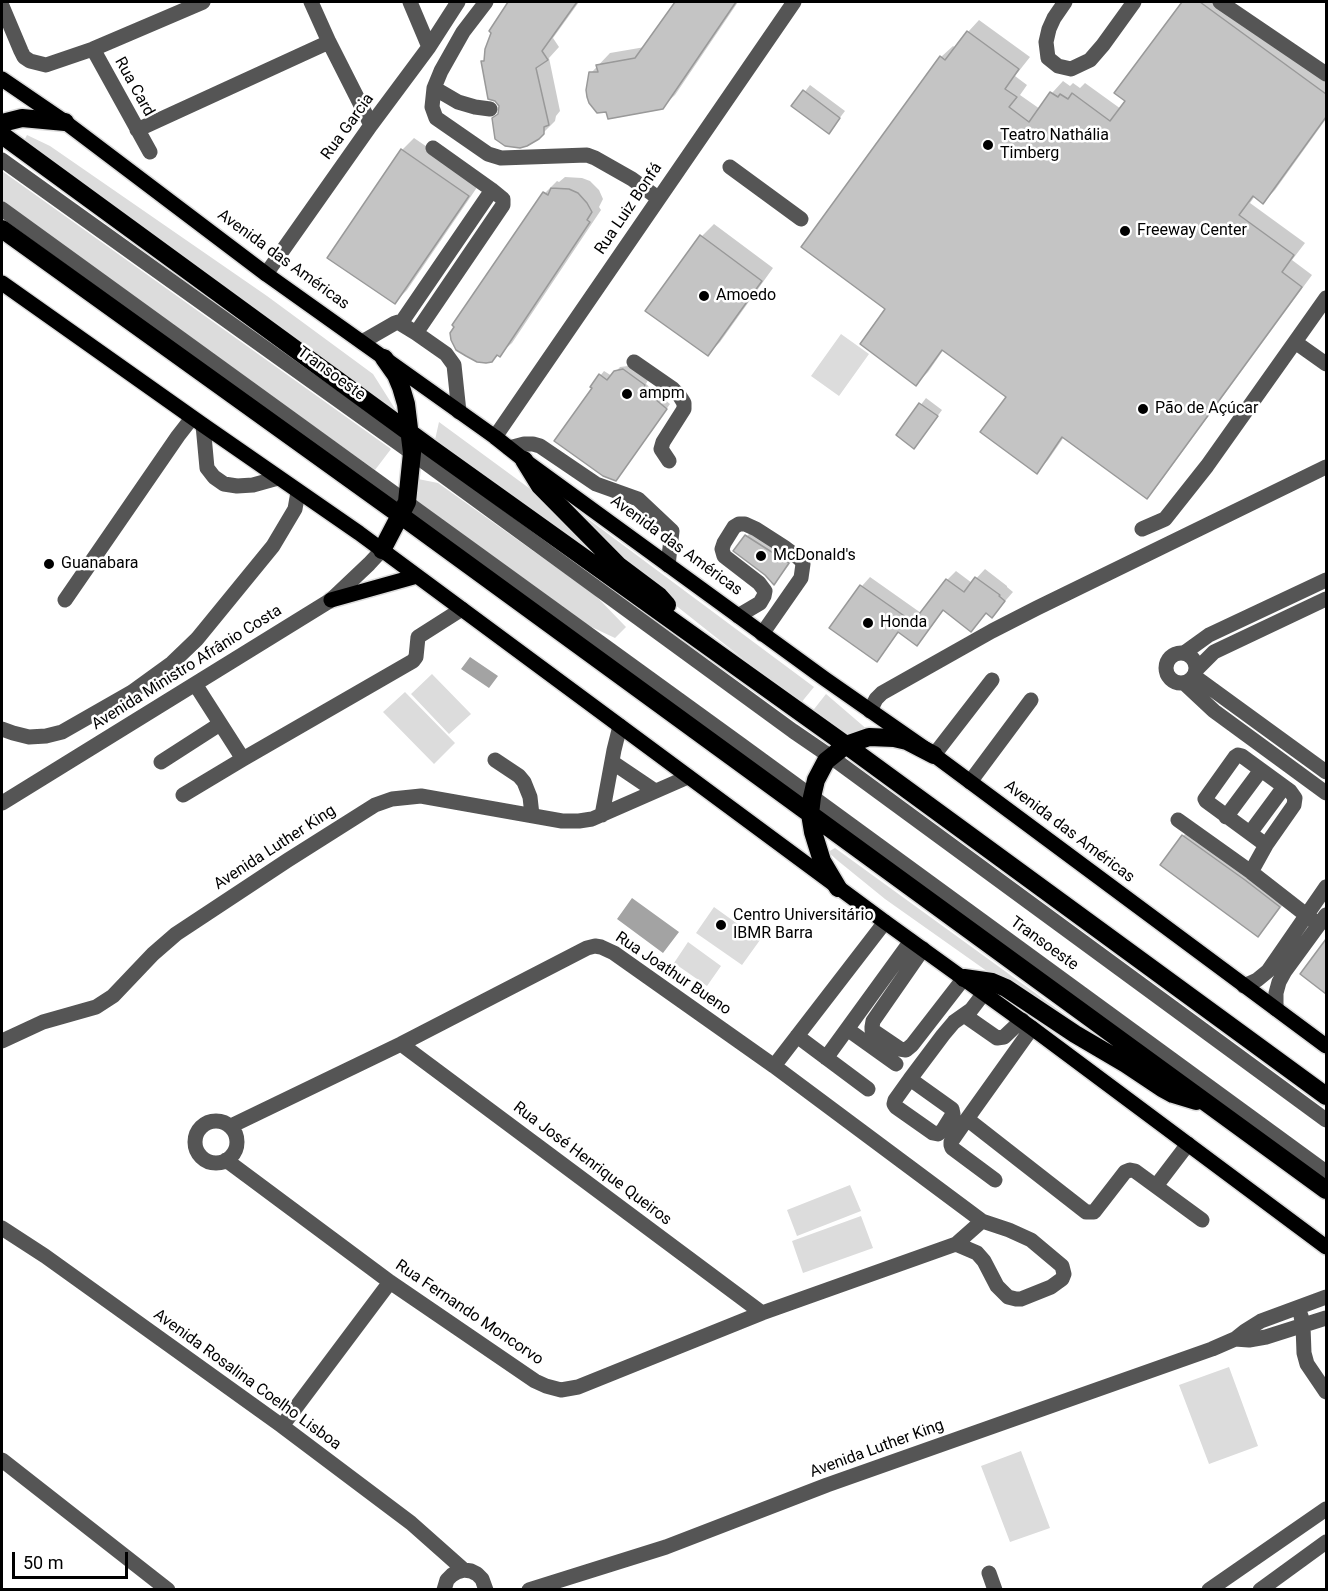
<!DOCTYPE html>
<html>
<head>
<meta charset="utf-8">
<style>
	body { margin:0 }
	#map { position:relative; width:1328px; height:1591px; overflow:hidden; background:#fff; font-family:Roboto,sans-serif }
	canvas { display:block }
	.frame { position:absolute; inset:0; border:3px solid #000; pointer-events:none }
	.scale { position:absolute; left:12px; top:1552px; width:116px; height:27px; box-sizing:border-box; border:3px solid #000; border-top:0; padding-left:8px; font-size:18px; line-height:21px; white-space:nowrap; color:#000; -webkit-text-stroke:4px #fff; paint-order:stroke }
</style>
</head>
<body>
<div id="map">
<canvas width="1328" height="1591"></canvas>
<div class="frame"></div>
<div class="scale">50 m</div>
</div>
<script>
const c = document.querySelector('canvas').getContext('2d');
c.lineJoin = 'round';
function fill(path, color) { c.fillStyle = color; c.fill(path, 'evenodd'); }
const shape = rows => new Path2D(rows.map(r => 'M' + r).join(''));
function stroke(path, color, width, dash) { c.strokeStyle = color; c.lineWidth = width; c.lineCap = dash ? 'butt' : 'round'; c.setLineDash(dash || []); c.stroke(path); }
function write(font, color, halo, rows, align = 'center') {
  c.font = font + ' Roboto,sans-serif'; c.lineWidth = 5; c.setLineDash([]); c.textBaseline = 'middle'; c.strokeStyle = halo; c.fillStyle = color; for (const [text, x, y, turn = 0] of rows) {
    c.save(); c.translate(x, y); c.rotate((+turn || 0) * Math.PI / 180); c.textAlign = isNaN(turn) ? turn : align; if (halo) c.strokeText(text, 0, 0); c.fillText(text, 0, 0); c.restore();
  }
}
const green = shape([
	[27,135,50,146,267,296,373,374,397,412,23,143],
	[2,171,391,449,375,470,2,204],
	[841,334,869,354,839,396,811,376],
	[439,422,548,502,591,545,586,549,435,440],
	[418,479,438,483,595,595,626,627,615,638,583,623,416,503],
	[580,513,814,687,800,704,616,558,576,516],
	[432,674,471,714,449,734,411,694],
	[405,692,455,743,434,764,383,712],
	[826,694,869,731,847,739,811,713],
	[835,848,1111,1048,1008,986,885,899,837,860,828,852],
	[714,907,760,940,742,965,696,933],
	[688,942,721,966,707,986,674,963],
	[850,1185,861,1211,797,1236,787,1210],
	[861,1216,873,1248,803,1273,792,1241],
	[1229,1367,1258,1446,1209,1464,1179,1385],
	[1021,1451,1050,1528,1010,1542,981,1466]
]);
const water = shape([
	[470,657,498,676,489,688,461,669],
	[632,898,679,932,663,953,617,919]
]);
const shadow = shape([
	[510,2,579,2,553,38,559,47,549,58,560,111,556,116,555,121,543,133,500,112,501,105,483,62,486,59,493,33,491,30],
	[676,2,738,2,675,95,662,107,591,73,610,53,645,47],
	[1183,2,1227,2,1326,74,1326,119,1275,190,1263,202,1255,196,1250,203,1305,243,1292,260,1312,275,1158,485,1147,497,1064,437,1048,460,1037,472,1009,397,944,349,928,372,916,384,887,308,941,57,953,46,956,48,968,32,979,20,1030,57,1015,76,1027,85,1020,95,1040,109,1052,93,1063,81,1070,86,1073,83,1080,88,1085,83,1121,109,1127,100,1117,93],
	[810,85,845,111,829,132,794,106],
	[414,138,480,183,407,290,395,302,402,150],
	[565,177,582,178,590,181,599,190,603,199,599,207,601,210,512,343,492,361,545,193,557,181,559,182],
	[714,224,773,268,720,342,708,354,647,311,702,236],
	[628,366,648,380,646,384,670,404,620,475,594,388,592,386,604,371,612,376,620,367],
	[926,398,942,410,919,441,898,435],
	[755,527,797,554,782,574,774,583,766,574,735,550],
	[985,569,1007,586,1007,587,1013,592,992,616,987,612,944,610,925,635,916,644,899,631,885,651,876,660,831,628,862,586,870,577,921,613,947,580,956,571,972,583],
	[1195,824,1291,894,1269,923,1257,935,1162,865,1183,836],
	[1326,941,1326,991,1302,974]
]);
const building = shape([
	[508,2,577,2,542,51,548,60,536,68,549,125,544,127,544,134,539,139,527,146,520,148,505,146,495,139,492,118,498,114,499,106,495,101,488,99,481,61,484,61,485,49,491,33,489,31,508,2],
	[675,2,736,2,663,109,608,119,606,112,597,113,589,103,587,97,586,90,589,72,598,72,596,65,635,58,675,2],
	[1182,2,1200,2,1326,94,1326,117,1263,204,1253,196,1239,215,1294,255,1282,272,1302,287,1147,499,1062,437,1037,474,980,432,1006,397,942,350,916,386,860,344,885,309,801,247,940,56,945,60,967,31,1019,69,1005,89,1017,97,1009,107,1029,122,1050,92,1058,97,1060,94,1068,99,1072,93,1110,121,1125,101,1114,93,1182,2],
	[803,90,840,118,829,134,791,106,803,90],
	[401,149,469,196,395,304,327,258,401,149],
	[551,188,569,189,578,193,587,203,592,212,587,220,590,222,500,357,497,355,492,362,486,363,477,362,466,356,456,350,451,340,450,333,454,327,452,325,543,192,548,195,551,188],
	[700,235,762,281,708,356,645,311,700,235],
	[623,369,645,385,643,389,667,409,616,481,603,476,554,441,592,388,590,387,599,374,607,380,614,371,623,369],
	[919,403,938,416,914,449,896,435,919,403],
	[745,535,789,563,774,585,765,575,733,551,745,535],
	[975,577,1000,595,999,596,1005,601,992,618,986,613,971,632,943,610,917,646,898,632,877,662,829,628,860,585,913,622,946,579,964,592,975,577],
	[1182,835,1245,880,1280,907,1258,937,1160,865,1182,835],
	[1326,939,1326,994,1300,974,1326,939]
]);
const minor = shape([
	[311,2,329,42,371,125],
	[410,2,429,47],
	[486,2,463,32,441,71,434,88,432,107,436,118,488,154,501,158,587,155,595,158,632,179,658,198],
	[1065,2,1054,18,1049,29,1046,42,1048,58,1058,66,1071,69,1090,60,1103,45,1134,2],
	[1220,2,1326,74],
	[2,6,21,51,24,57,30,61,46,65,93,49],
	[434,88,458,102,475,107,490,109],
	[137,130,329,42],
	[433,148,492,190],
	[150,152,93,49,203,2],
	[2,160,412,453,793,731,831,757,1326,1120],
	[730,167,801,219],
	[2,209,740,744,1326,1172],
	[266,274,371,125,429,47,458,2],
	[401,323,492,190,503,199,503,205,416,333],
	[362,342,395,323,398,322,416,333,446,354,454,365,459,412],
	[1295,342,1326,364],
	[634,362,673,389,679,395,684,403,684,409,663,442,661,449,669,461],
	[203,425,207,468,214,477,224,484,237,486,253,485,278,478],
	[495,437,794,2],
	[509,448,524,444,533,444,540,446,596,484,638,499,672,531,668,565],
	[1142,529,1165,519,1207,466,1326,298],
	[65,600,178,436,192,418],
	[738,616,760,603,764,596,765,591,759,583,724,556,722,549,724,543,734,527,739,524,745,524,756,529,784,547,800,559,803,564,801,578,762,634],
	'1166 668a15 15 0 1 1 30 0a15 15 0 1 1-30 0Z',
	[1184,653,1209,635,1326,580],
	[1196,670,1214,652,1326,599],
	[1194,676,1326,772],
	[1184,683,1214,711,1326,793],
	[195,684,243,759],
	[870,711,876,699,882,693,992,631,1037,608,1326,467],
	[2,729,13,733,29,737,46,736,62,732,132,692,172,663,197,639,273,546,295,509,298,492],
	[934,755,992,680],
	[495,760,519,776,524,782,530,797,532,815],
	[161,762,220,724],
	[612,762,655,791],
	[970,782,1031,700],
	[183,795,243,759,413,661,416,657,418,637,462,609],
	[2,803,331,600,369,564,382,550],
	[602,815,614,750,620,726],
	[1226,817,1261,770],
	[1178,820,1251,872,1319,925],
	[1250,833,1284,787],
	[1251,872,1266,845,1294,805,1295,798,1290,791,1242,756,1238,755,1235,757,1205,799,1206,801,1266,845],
	[923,949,873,1021,872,1027,872,1030,900,1049,906,1050,912,1045,964,978],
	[1244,986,1257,980,1268,971,1326,887],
	[1276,1009,1276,993,1279,982,1285,971,1326,915],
	[964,1015,997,1038,1004,1037,1022,1020],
	[1032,1028,967,1119,1086,1212,1094,1212,1125,1172,1130,1170,1135,1171,1202,1220],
	[847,1029,896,1064],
	[797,1036,868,1089],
	[2,1041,43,1022,96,1007,113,996,153,954,176,934,288,860,375,805,392,799,421,796,562,821,579,821,592,819,688,777],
	[401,1044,762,1313],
	[826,1058,911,941],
	[774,1066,885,922],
	[910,1079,952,1109,953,1114,943,1130,938,1134,933,1133,896,1107,894,1104,895,1100,910,1079,943,1035,954,1022,971,1010,984,993],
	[967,1119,951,1142,951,1145,952,1148,995,1180],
	'195 1142a21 21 0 1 1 42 0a21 21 0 1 1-42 0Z',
	[231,1126,401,1044,587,948,595,946,601,947,614,953,774,1066,982,1221,1009,1230,1031,1240,1062,1266,1064,1274,1062,1279,1051,1287,1021,1299,1016,1299,1008,1297,997,1286,984,1261,977,1253,956,1244],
	[226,1160,390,1282,535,1381,546,1386,561,1390,578,1387,762,1313,956,1244,982,1221],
	[1156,1186,1188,1144],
	[2,1228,45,1256,282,1426,411,1523,464,1570],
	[1301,1316,1303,1326,1304,1353,1307,1364,1326,1392],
	[1235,1339,1249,1340,1266,1337,1326,1318],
	[282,1426,390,1282],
	[2,1460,168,1590],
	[989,1573,995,1590],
	[444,1590,447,1580,452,1575,457,1572,464,1570,471,1571,477,1574,482,1579,486,1590],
	[529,1590,666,1547,827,1485,1212,1349,1235,1339,1245,1331,1261,1321,1326,1297],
	[1209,1590,1326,1509],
	[1260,1590,1326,1542]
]);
const major = shape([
	[2,79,65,122,266,274,495,437,524,460,825,679,934,755,1326,1046],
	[2,283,203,425,359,533,885,922,1032,1028,1326,1247],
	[331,600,417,576]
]);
const highway = shape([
	[2,123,22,118,65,122],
	[2,135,432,449,846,745,1326,1096],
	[2,229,400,515,1326,1190],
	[524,460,540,486,619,566,659,596,667,605],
	[382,550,407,502,412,453,406,404,401,387,396,375,384,358],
	[838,888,822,861,813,832,810,814,812,797,816,780,826,761,846,745,869,737,894,738,907,741,934,755],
	[964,978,992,982,1006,988,1075,1034,1126,1064,1162,1088,1173,1094,1196,1101]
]);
const markers = [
	[988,145,6,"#000"],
	[1125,231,6,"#000"],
	[704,296,6,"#000"],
	[627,394,6,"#000"],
	[1143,409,6,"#000"],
	[761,556,6,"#000"],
	[49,564,6,"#000"],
	[868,623,6,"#000"],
	[721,925,6,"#000"]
];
const streetNames = [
	["Rua Card",134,87,61],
	["Rua Garcia",348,127,-54],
	["Rua Luiz Bonfá",629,209,-56],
	["Avenida das Américas",283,260,36],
	["Transoeste",331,374,36],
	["Avenida das Américas",676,546,36],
	["Avenida Ministro Afrânio Costa",187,668,-32],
	["Avenida das Américas",1069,832,37],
	["Avenida Luther King",275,848,-33],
	["Transoeste",1044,944,36],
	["Rua Joathur Bueno",673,974,34],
	["Rua José Henrique Queiros",592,1164,37],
	["Rua Fernando Moncorvo",469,1313,34],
	["Avenida Rosalina Coelho Lisboa",247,1380,36],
	["Avenida Luther King",877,1449,-20]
];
const poiNames = [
	["Teatro Nathália",1000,136],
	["Timberg",1000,154],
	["Freeway Center",1137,231],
	["Amoedo",716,296],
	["ampm",639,394],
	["Pão de Açúcar",1155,409],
	["McDonald's",773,556],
	["Guanabara",61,564],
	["Honda",880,623],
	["Centro Universitário",733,916],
	["IBMR Barra",733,934]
];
fill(green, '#dcdcdc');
fill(water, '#a3a3a3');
fill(shadow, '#0003');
fill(building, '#c4c4c4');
stroke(building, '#999', 1.5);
stroke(major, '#dbdbdb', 18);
stroke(highway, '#dbdbdb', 21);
stroke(minor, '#555', 15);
stroke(major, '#000', 15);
stroke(highway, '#000', 18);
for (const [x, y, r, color] of markers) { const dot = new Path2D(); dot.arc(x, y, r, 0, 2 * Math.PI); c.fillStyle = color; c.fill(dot); stroke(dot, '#fff', 2); }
write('16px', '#000', '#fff', streetNames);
write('16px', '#000', '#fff', poiNames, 'left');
</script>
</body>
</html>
